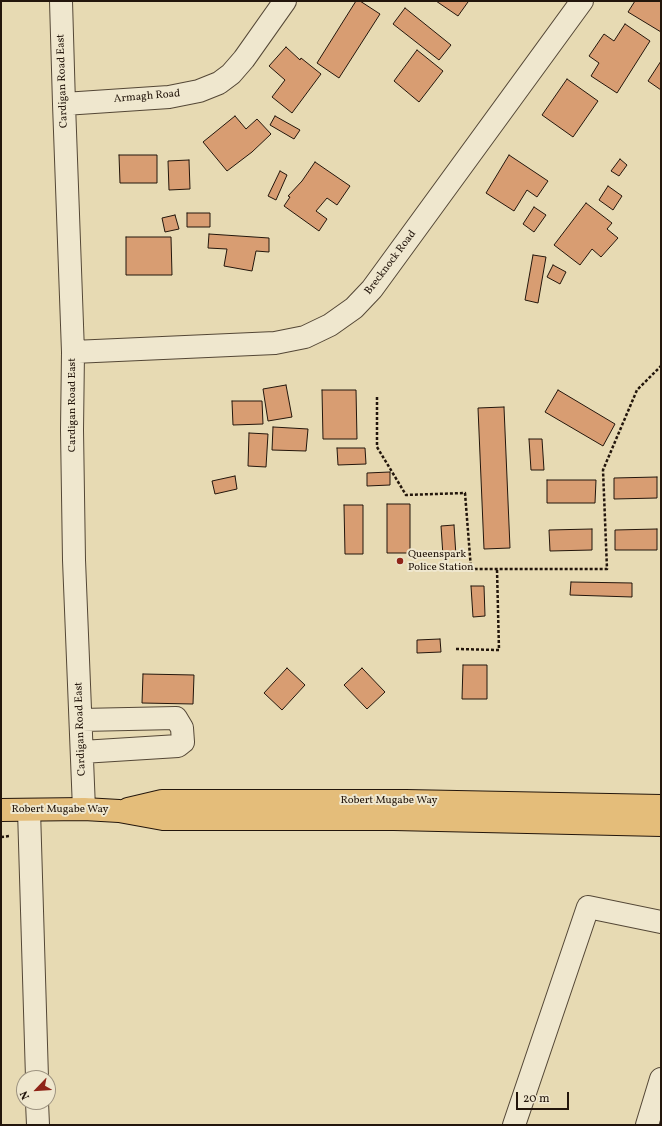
<!DOCTYPE html>
<html>
<head>
<meta charset="utf-8">
<style>
	body { margin:0 }
	#map { position:relative; width:662px; height:1126px; overflow:hidden; background:#e7dab3; font-family:Vollkorn,serif }
	canvas { display:block }
	.frame { position:absolute; inset:0; border:2px solid #23160c; pointer-events:none }
	.north { position:absolute; left:16px; top:1070px; width:40px; height:40px; box-sizing:border-box; background:#efe7ce; border:1px solid #9d9380; border-radius:50%; rotate:245deg; font-size:11px; font-weight:700; line-height:16px; text-align:center; color:#23160c }
	.north::after { content:''; display:block; margin:auto; width:14px; height:18px; background:#8f2418; clip-path:polygon(50% 0,100% 100%,50% 72%,0 100%) }
	.scale { position:absolute; left:516px; top:1092px; width:53px; height:18px; box-sizing:border-box; border:2px solid #23160c; border-top:0; padding-left:5px; font-size:12px; line-height:14px; white-space:nowrap; color:#23160c; -webkit-text-stroke:3px #efe7ce; paint-order:stroke }
</style>
</head>
<body>
<div id="map">
<canvas width="662" height="1126"></canvas>
<div class="frame"></div>
<div class="north">N</div>
<div class="scale">20 m</div>
</div>
<script>
const c = document.querySelector('canvas').getContext('2d');
c.lineJoin = 'round';
function fill(path, color) { c.fillStyle = color; c.fill(path, 'evenodd'); }
const shape = rows => new Path2D(rows.map(r => 'M' + r).join(''));
function stroke(path, color, width, dash) { c.strokeStyle = color; c.lineWidth = width; c.lineCap = dash ? 'butt' : 'round'; c.setLineDash(dash || []); c.stroke(path); }
function write(font, color, halo, rows, align = 'center') {
  c.font = font + ' Vollkorn,serif'; c.lineWidth = 4; c.setLineDash([]); c.textBaseline = 'middle'; c.strokeStyle = halo; c.fillStyle = color; for (const [text, x, y, turn = 0] of rows) {
    c.save(); c.translate(x, y); c.rotate((+turn || 0) * Math.PI / 180); c.textAlign = isNaN(turn) ? turn : align; if (halo) c.strokeText(text, 0, 0); c.fillText(text, 0, 0); c.restore();
  }
}
const building = shape([
	[356,1,360,1,380,14,339,78,317,63,356,1],
	[436,1,468,1,468,2,458,16,436,1],
	[635,1,661,1,661,32,628,12,635,1],
	[405,8,451,45,439,60,393,24,405,8],
	[625,24,650,41,617,93,591,76,599,63,589,56,604,34,614,41,625,24],
	[286,47,300,60,301,58,321,74,292,113,272,97,285,80,269,66,286,47],
	[417,50,443,71,419,102,394,81,417,50],
	[661,61,661,90,648,81,661,61],
	[567,79,598,101,573,137,542,115,567,79],
	[235,116,246,129,257,119,271,134,252,152,227,171,203,142,235,116],
	[275,116,300,130,294,139,270,125,275,116],
	[119,155,157,155,157,183,120,183,119,155],
	[509,155,548,181,537,197,527,190,514,211,486,193,509,155],
	[620,159,627,165,619,176,611,171,620,159],
	[189,160,190,189,169,190,168,161,189,160],
	[315,162,350,186,337,205,327,198,316,211,327,219,319,231,284,206,290,197,288,196,302,181,315,162],
	[280,171,287,175,276,200,268,196,280,171],
	[608,186,622,196,613,210,599,200,608,186],
	[586,203,612,223,607,229,618,238,601,257,592,249,580,265,554,245,586,203],
	[534,207,546,215,534,232,523,224,534,207],
	[187,213,210,213,210,227,187,227,187,213],
	[175,215,179,229,165,232,162,218,175,215],
	[209,234,269,238,269,252,256,251,252,271,224,266,227,249,208,248,209,234],
	[126,237,171,237,172,275,126,275,126,237],
	[533,255,546,257,538,303,525,300,533,255],
	[553,265,566,272,560,284,547,277,553,265],
	[286,385,292,417,268,421,263,389,286,385],
	[322,390,356,390,357,439,323,439,322,390],
	[558,390,615,424,603,446,545,412,558,390],
	[232,401,262,401,263,424,233,425,232,401],
	[504,407,510,548,484,549,478,408,504,407],
	[273,427,308,429,306,451,272,450,273,427],
	[249,433,268,434,266,467,248,466,249,433],
	[529,439,542,439,544,470,531,470,529,439],
	[337,448,365,448,366,464,338,465,337,448],
	[390,472,390,485,367,486,367,473,390,472],
	[235,476,237,489,215,494,212,481,235,476],
	[657,477,657,498,614,499,614,478,657,477],
	[547,480,596,480,595,503,547,503,547,480],
	[387,504,410,504,410,553,387,553,387,504],
	[344,505,363,505,363,554,345,554,344,505],
	[454,525,456,556,443,556,441,526,454,525],
	[592,529,592,550,550,551,549,530,592,529],
	[657,529,657,550,615,550,615,530,657,529],
	[571,582,632,583,632,597,570,595,571,582],
	[471,586,484,586,485,616,473,617,471,586],
	[440,639,441,652,417,653,417,640,440,639],
	[463,665,487,665,487,699,462,699,463,665],
	[287,668,305,685,282,710,264,693,287,668],
	[362,668,385,692,367,709,344,685,362,668],
	[143,674,194,675,193,704,142,703,143,674]
]);
const path = shape([
	[377,397,377,447,406,495,465,493,471,569,607,569,603,470,637,390,661,366],
	[456,649,499,650,497,569],
	[1,837,10,836]
]);
const minor = shape([
	[61,1,64,104,73,352,72,430,74,560,84,809],
	[64,104,169,97,199,91,219,83,231,74,244,59,285,1],
	[73,352,275,343,305,337,330,325,354,308,372,289,582,1],
	[81,720,176,718,182,728,183,742,178,746,82,752],
	[29,810,37,1078],
	[37,1102,38,1125],
	[514,1125,588,907,661,922],
	[647,1125,661,1079]
]);
const major = shape([
	[128,809,162,801,406,801,661,806],
	[1,810,84,809,119,811,163,819,394,819,661,825]
]);
const markers = [
	[400,561,4,"#8f2418"]
];
const streetNames = [
	["Cardigan Road East",63,81,-92],
	["Armagh Road",147,97,-5],
	["Brecknock Road",391,263,-53],
	["Cardigan Road East",73,405,-90],
	["Cardigan Road East",81,729,-92],
	["Robert Mugabe Way",389,801],
	["Robert Mugabe Way",60,810]
];
const poiNames = [
	["Queenspark",408,555],
	["Police Station",408,568]
];
fill(building, '#d89d72');
stroke(building, '#23160c', 1);
stroke(minor, '#544736', 24);
stroke(major, '#23160c', 24);
stroke(path, '#23160c', 2.5, [3, 2]);
stroke(minor, '#efe7ce', 22);
stroke(major, '#e4bd7a', 22);
for (const [x, y, r, color] of markers) { const dot = new Path2D(); dot.arc(x, y, r, 0, 2 * Math.PI); c.fillStyle = color; c.fill(dot); stroke(dot, '#efe7ce', 1.5); }
write('11px', '#23160c', '#efe7ce', streetNames);
write('11px', '#23160c', '#efe7ce', poiNames, 'left');
</script>
</body>
</html>
